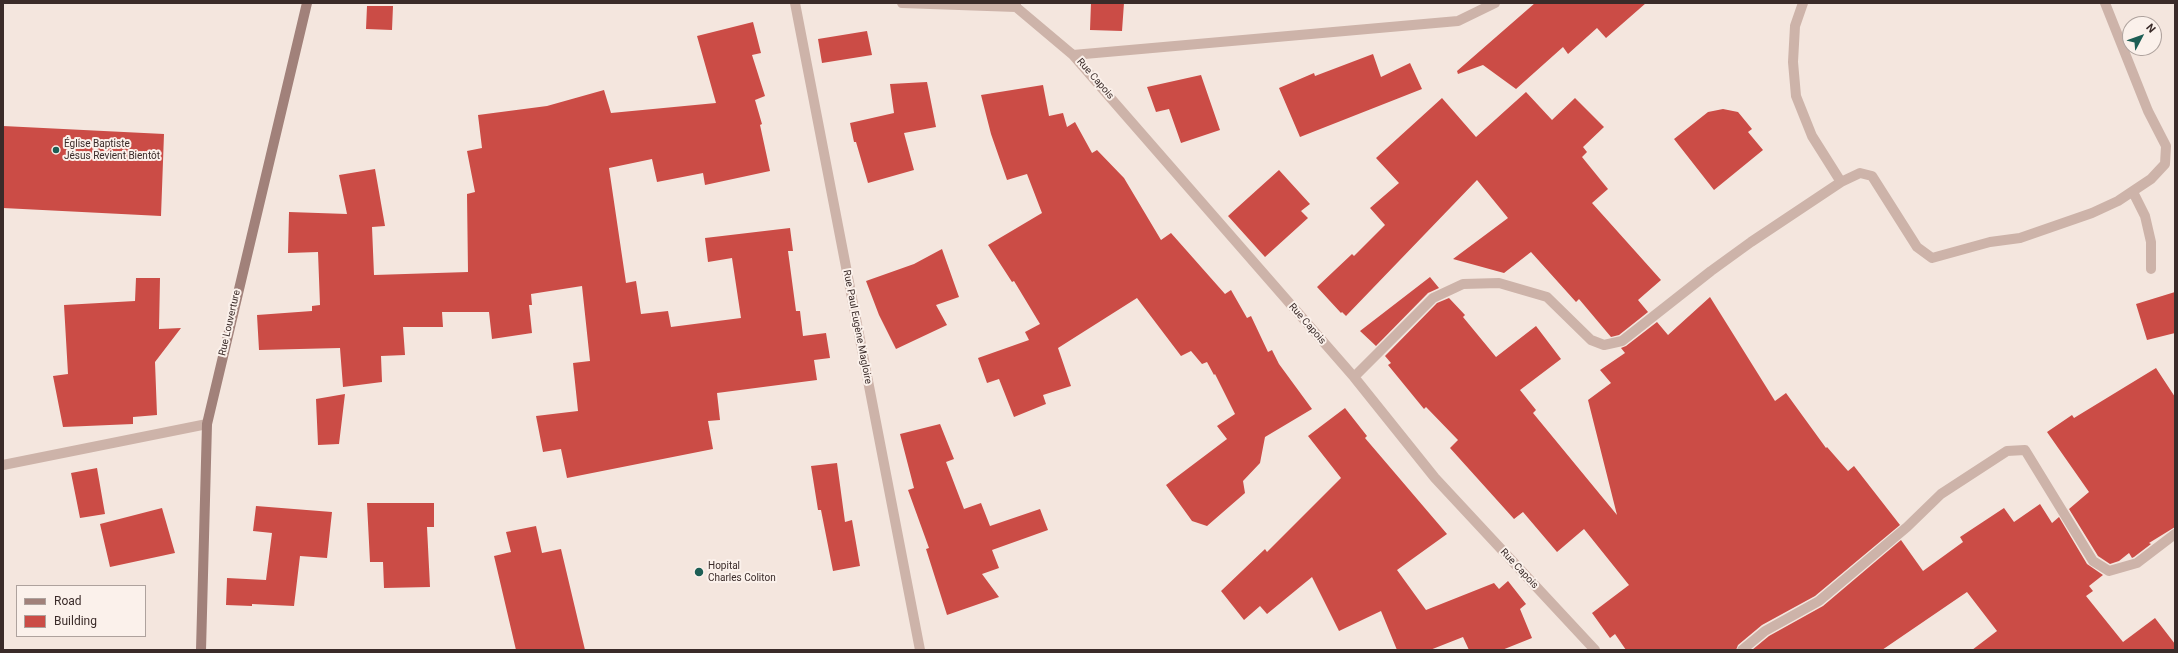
<!DOCTYPE html>
<html>
<head>
<meta charset="utf-8">
<style>
	body { margin:0 }
	#map { position:relative; width:2178px; height:653px; overflow:hidden; background:#f4e6de; font-family:Roboto,sans-serif }
	canvas { display:block }
	.frame { position:absolute; inset:0; border:4px solid #3a2b29; pointer-events:none }
	.legend { position:absolute; left:16px; top:585px; width:130px; height:52px; box-sizing:border-box; background:#fbf1eb; border:1px solid #aea29d; margin:0; padding:5px 7px; list-style:none; font-size:12px; color:#3a2b29 }
	.legend li { display:flex; align-items:center; gap:8px; height:20px }
	.legend b { width:20px; border:1px solid #aea29d }
	.north { position:absolute; left:2122px; top:16px; width:40px; height:40px; box-sizing:border-box; background:#fbf1eb; border:1px solid #aea29d; border-radius:50%; rotate:49deg; font-size:11px; font-weight:700; line-height:16px; text-align:center; color:#3a2b29 }
	.north::after { content:''; display:block; margin:auto; width:14px; height:18px; background:#1d5e55; clip-path:polygon(50% 0,100% 100%,50% 72%,0 100%) }
</style>
</head>
<body>
<div id="map">
<canvas width="2178" height="653"></canvas>
<div class="frame"></div>
<ul class="legend">
<li><b style="height:5px;background:#a1817a"></b>Road</li>
<li><b style="height:11px;background:#cb4c46"></b>Building</li>
</ul>
<div class="north">N</div>
</div>
<script>
const c = document.querySelector('canvas').getContext('2d');
c.lineJoin = 'round';
function fill(path, color) { c.fillStyle = color; c.fill(path, 'evenodd'); }
const shape = rows => new Path2D(rows.map(r => 'M' + r).join(''));
function stroke(path, color, width, dash) { c.strokeStyle = color; c.lineWidth = width; c.lineCap = dash ? 'butt' : 'round'; c.setLineDash(dash || []); c.stroke(path); }
function write(font, color, halo, rows, align = 'center') {
  c.font = font + ' Roboto,sans-serif'; c.lineWidth = 4; c.setLineDash([]); c.textBaseline = 'middle'; c.strokeStyle = halo; c.fillStyle = color; for (const [text, x, y, turn = 0] of rows) {
    c.save(); c.translate(x, y); c.rotate((+turn || 0) * Math.PI / 180); c.textAlign = isNaN(turn) ? turn : align; if (halo) c.strokeText(text, 0, 0); c.fillText(text, 0, 0); c.restore();
  }
}
const building = shape([
	[1091,3,1124,3,1122,31,1090,30],
	[1535,3,1646,3,1606,38,1597,28,1568,54,1563,47,1516,89,1483,65,1458,74,1457,71],
	[367,6,393,6,392,30,366,29],
	[753,22,761,53,752,55,765,96,755,100,762,124,760,125,770,171,705,185,703,173,657,182,652,159,609,168,626,283,636,281,641,314,668,311,671,327,741,318,732,258,708,262,705,238,790,228,793,251,788,251,796,311,800,311,803,336,826,333,830,358,814,360,817,380,717,393,720,420,708,421,713,449,567,478,561,449,543,452,536,416,578,411,573,363,590,361,582,286,531,294,532,305,529,305,532,333,492,339,489,312,442,312,443,327,403,327,405,355,381,356,382,382,343,387,340,348,259,350,257,315,312,311,312,306,320,305,318,252,288,253,289,212,347,214,339,175,375,169,385,226,372,227,374,275,468,272,467,194,475,192,467,151,482,148,478,115,547,106,604,90,611,113,716,103,697,36],
	[867,31,872,55,822,63,818,39],
	[1373,54,1381,77,1410,63,1422,89,1300,137,1279,88,1314,73,1315,76],
	[1201,75,1220,130,1181,143,1169,109,1156,112,1147,87],
	[927,82,936,127,904,133,914,170,868,183,856,142,854,142,850,123,894,113,890,84],
	[1043,85,1049,116,1063,113,1067,127,1075,122,1092,153,1097,150,1124,178,1161,240,1171,233,1225,294,1231,290,1247,318,1251,316,1268,352,1272,350,1279,364,1312,409,1265,437,1260,463,1243,481,1245,493,1207,526,1192,521,1166,485,1227,439,1217,426,1235,414,1215,374,1214,375,1207,362,1202,364,1191,351,1181,356,1137,298,1058,348,1071,386,1043,395,1046,404,1014,417,999,379,987,383,978,358,1029,340,1025,332,1040,324,1014,281,1012,282,988,245,1042,213,1027,174,1007,180,991,134,981,95],
	[1526,92,1552,120,1575,98,1604,127,1583,147,1587,152,1582,157,1608,189,1592,203,1661,280,1638,300,1648,312,1619,335,1611,337,1579,299,1576,302,1531,252,1504,273,1453,259,1508,218,1477,180,1346,316,1342,312,1341,313,1317,287,1352,254,1354,256,1385,225,1370,208,1399,183,1376,158,1442,98,1476,137],
	[1723,109,1738,112,1752,129,1748,132,1763,150,1714,190,1674,139,1708,112],
	[3,126,164,134,161,216,3,208],
	[1279,170,1310,204,1301,211,1308,218,1265,257,1228,216],
	[942,249,959,297,936,305,947,325,896,349,879,315,866,281,914,264],
	[1430,277,1439,288,1428,293,1376,346,1360,331],
	[136,278,160,278,159,329,181,328,155,362,157,415,133,417,133,424,63,427,53,376,68,374,64,305,135,301],
	[2175,292,2175,333,2147,340,2136,304],
	[1710,297,1775,401,1786,393,1826,448,1827,447,1848,471,1854,466,1900,525,1815,596,1762,625,1738,645,1736,650,1626,650,1615,634,1610,638,1592,613,1629,585,1584,529,1557,552,1523,512,1514,519,1450,448,1458,440,1426,407,1424,409,1388,365,1391,363,1385,356,1437,303,1449,298,1465,315,1463,317,1496,357,1536,326,1561,359,1520,390,1536,410,1533,413,1617,515,1588,400,1611,383,1600,370,1625,353,1621,348,1626,346,1657,322,1668,335],
	[2156,368,2175,397,2175,527,2149,543,2151,544,2134,557,2132,558,2129,553,2119,561,2110,564,2098,556,2069,509,2089,492,2047,432,2072,415,2074,418],
	[345,394,339,444,318,445,316,399],
	[1345,408,1367,436,1365,438,1447,534,1397,570,1426,610,1494,583,1499,589,1508,581,1526,604,1520,609,1532,638,1502,650,1469,650,1463,637,1430,650,1397,650,1381,611,1339,631,1312,577,1267,614,1260,606,1244,620,1221,591,1265,549,1267,552,1341,478,1308,436],
	[940,424,954,459,946,462,964,509,981,503,990,526,1040,509,1048,530,992,550,999,568,982,574,999,597,947,615,926,549,929,548,908,490,914,488,900,434],
	[837,463,845,522,852,520,860,566,833,571,821,510,818,510,811,466],
	[97,468,105,514,80,518,71,473],
	[367,503,434,503,434,527,427,527,430,587,384,588,383,562,370,562],
	[2040,504,2052,523,2059,517,2087,564,2103,575,2089,586,2093,591,2086,596,2123,642,2155,618,2175,644,2175,650,1972,650,1997,631,1967,592,1882,650,1752,650,1769,636,1823,606,1901,540,1923,571,1963,542,1960,537,2004,508,2014,522],
	[256,506,332,512,327,558,300,556,294,606,252,604,252,606,226,605,227,578,266,580,272,533,253,531],
	[162,508,175,553,110,567,100,524],
	[536,526,542,553,561,549,585,650,516,650,494,556,511,552,506,532]
]);
const minor = shape([
	[795,3,920,650],
	[902,3,1016,7],
	[1016,3,1016,7,1073,55,1354,377,1435,478,1595,650],
	[1803,3,1795,26,1793,62,1796,96,1812,136,1841,182],
	[1073,55,1458,21,1495,3],
	[2133,192,2145,216,2151,242,2151,269],
	[1354,377,1433,298,1463,284,1499,283,1547,297,1591,340,1604,345,1622,341,1711,271,1751,242,1841,182,1860,173,1872,176,1917,247,1932,258,1990,242,2020,238,2092,213,2118,201,2151,179,2165,164,2166,146,2148,111,2105,3],
	[3,465,207,424],
	[1742,650,1765,631,1819,601,1907,527,1941,494,2007,451,2025,450,2093,561,2109,571,2137,563,2175,534]
]);
const secondary = shape([
	[201,650,207,424,307,3]
]);
const markers = [
	[56,150,4,"#1d5e55"],
	[699,572,5,"#1d5e55"]
];
const streetNames = [
	["Rue Capois",1095,79,49],
	["Rue Louverture",230,323,-77],
	["Rue Capois",1307,324,49],
	["Rue Paul Eugène Magloire",857,327,79],
	["Rue Capois",1519,569,47]
];
const poiNames = [
	["Église Baptiste",64,144],
	["Jésus Revient Bientôt",64,156],
	["Hopital",708,566],
	["Charles Coliton",708,578]
];
fill(building, '#cb4c46');
stroke(minor, '#cdb3a9', 10);
stroke(secondary, '#a1817a', 10);
for (const [x, y, r, color] of markers) { const dot = new Path2D(); dot.arc(x, y, r, 0, 2 * Math.PI); c.fillStyle = color; c.fill(dot); stroke(dot, '#fbf1eb', 1.5); }
write('10px', '#3a2b29', '#fbf1eb', streetNames);
write('10px', '#3a2b29', '#fbf1eb', poiNames, 'left');
</script>
</body>
</html>
